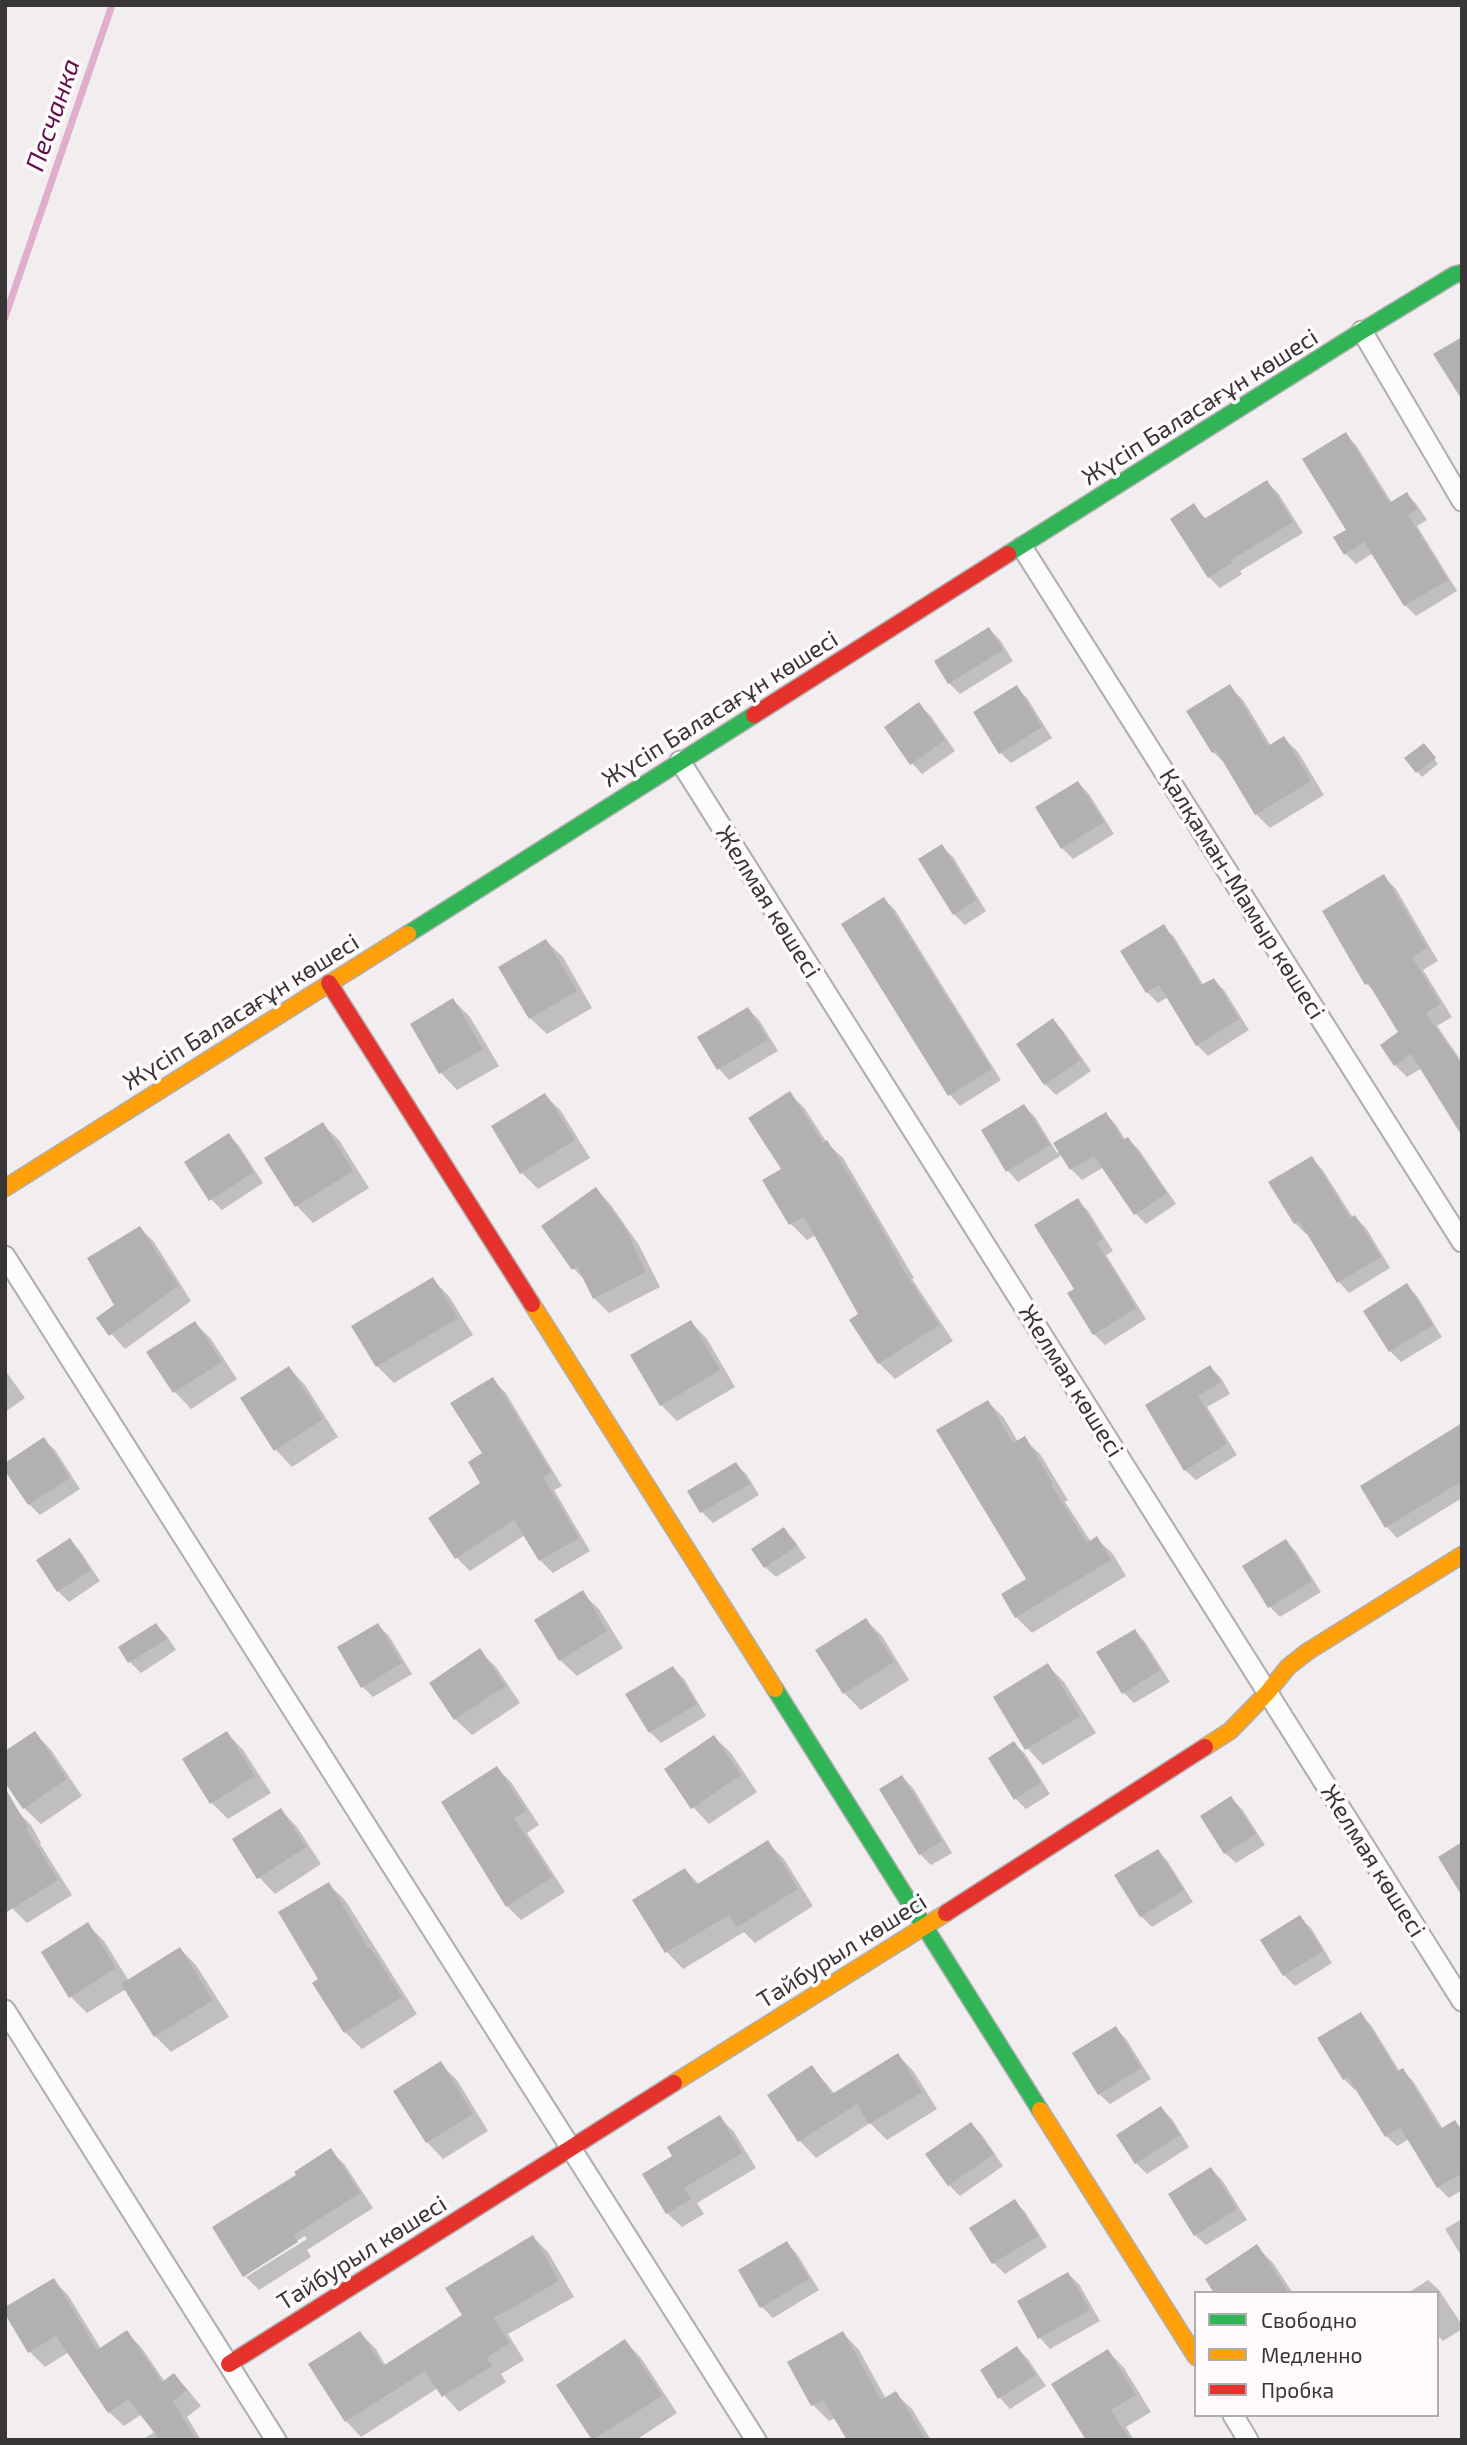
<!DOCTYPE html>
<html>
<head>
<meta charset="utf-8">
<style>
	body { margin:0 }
	#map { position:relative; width:1467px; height:2445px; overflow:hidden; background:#f2eef0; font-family:"Exo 2",sans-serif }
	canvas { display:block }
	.frame { position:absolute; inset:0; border:7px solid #383536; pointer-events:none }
	.legend { position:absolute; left:1194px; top:2291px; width:245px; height:126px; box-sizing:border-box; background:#fffbfd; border:2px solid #afacad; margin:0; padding:9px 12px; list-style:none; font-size:21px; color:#383536 }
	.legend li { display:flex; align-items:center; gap:14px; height:35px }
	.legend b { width:35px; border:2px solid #afacad }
</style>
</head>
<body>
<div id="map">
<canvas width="1467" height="2445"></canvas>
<div class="frame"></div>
<ul class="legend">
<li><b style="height:9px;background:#30b455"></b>Свободно</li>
<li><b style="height:9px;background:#ff9f0a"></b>Медленно</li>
<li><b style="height:9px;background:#e5322d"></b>Пробка</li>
</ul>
</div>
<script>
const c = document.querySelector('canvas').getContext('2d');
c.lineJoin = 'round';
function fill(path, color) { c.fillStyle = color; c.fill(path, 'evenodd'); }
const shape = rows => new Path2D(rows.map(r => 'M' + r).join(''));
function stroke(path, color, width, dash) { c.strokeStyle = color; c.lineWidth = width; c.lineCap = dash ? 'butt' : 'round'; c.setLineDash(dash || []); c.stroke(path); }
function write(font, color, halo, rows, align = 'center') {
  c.font = font + ' "Exo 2",sans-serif'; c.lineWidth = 7; c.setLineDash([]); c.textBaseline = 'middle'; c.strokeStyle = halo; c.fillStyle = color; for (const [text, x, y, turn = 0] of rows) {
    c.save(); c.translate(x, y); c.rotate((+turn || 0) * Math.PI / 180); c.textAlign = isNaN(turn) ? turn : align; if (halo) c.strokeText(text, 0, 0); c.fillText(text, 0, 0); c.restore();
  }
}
const shadow = shape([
	[1346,435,1356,445,1392,503,1407,494,1417,505,1427,520,1417,526,1457,591,1416,616,1405,605,1373,553,1356,564,1345,553,1348,530],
	[1267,482,1278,493,1303,533,1240,571,1242,574,1220,588,1209,577,1194,506,1206,519],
	[989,629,1000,640,1013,661,960,694,949,683],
	[1229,686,1243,700,1271,746,1284,738,1298,752,1324,795,1270,828,1256,814,1227,765,1213,752],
	[1016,687,1027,698,1052,738,1011,763,1000,752],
	[919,705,930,715,955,751,922,774,912,763],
	[1425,747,1438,764,1422,777,1406,758],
	[1078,783,1089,794,1114,834,1073,859,1062,848],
	[942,847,953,857,986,911,965,925,954,914],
	[1384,877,1396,889,1438,961,1423,970,1452,1017,1437,1026,1462,1062,1462,1129,1422,1068,1407,1077,1395,1065,1400,1033,1377,994,1366,983],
	[884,899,895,910,1001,1080,960,1106,950,1095,843,925],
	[1163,927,1174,937,1204,986,1214,980,1224,990,1249,1030,1208,1056,1197,1045,1168,997,1158,1003,1147,992],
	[546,941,563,957,592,1008,547,1034,530,1018],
	[453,1000,470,1017,499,1066,457,1090,441,1073,412,1024],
	[748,1009,759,1020,778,1051,729,1080,719,1069,700,1038],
	[1053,1020,1063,1031,1091,1071,1056,1095,1045,1084],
	[789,1093,805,1109,827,1143,843,1158,914,1278,912,1279,953,1341,895,1379,879,1363,852,1321,860,1315,816,1235,807,1240,791,1224,764,1181,783,1169],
	[545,1095,561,1111,590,1158,538,1189,522,1173],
	[1024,1106,1035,1117,1057,1153,1106,1114,1116,1125,1126,1141,1128,1139,1139,1150,1176,1204,1146,1224,1136,1214,1104,1167,1082,1180,1071,1169,1062,1155,1018,1182,1008,1171,983,1131],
	[322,1124,339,1140,369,1188,313,1223,297,1206,267,1159],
	[229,1135,239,1146,263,1183,222,1210,211,1199],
	[1311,1158,1322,1169,1353,1218,1355,1217,1366,1228,1390,1268,1349,1293,1339,1282,1308,1233,1306,1234,1295,1223],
	[596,1189,610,1204,639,1245,660,1287,609,1313,594,1298,586,1281,573,1268],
	[1077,1200,1088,1211,1113,1251,1106,1255,1146,1319,1105,1345,1094,1334,1076,1290],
	[140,1228,154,1242,191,1301,125,1349,98,1319,117,1305],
	[432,1279,449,1296,473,1335,394,1383,377,1366,353,1327],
	[1407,1286,1417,1296,1442,1337,1401,1362,1390,1351],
	[691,1322,707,1339,735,1387,677,1421,661,1405],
	[195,1323,211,1339,237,1379,191,1409,175,1392,149,1353],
	[1210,1367,1221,1378,1230,1394,1207,1407,1237,1455,1196,1480,1185,1470,1147,1405],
	[289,1368,305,1385,338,1437,292,1467,276,1450,242,1398],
	[5,1370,25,1398,5,1412],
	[492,1379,505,1392,562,1486,554,1490,590,1551,553,1573,540,1560,525,1535,470,1571,457,1558,430,1519,483,1483],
	[988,1402,1004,1418,1018,1442,1024,1439,1040,1454,1068,1500,1065,1502,1091,1542,1097,1539,1113,1554,1126,1576,1032,1633,1016,1617,1029,1580],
	[1462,1425,1462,1498,1397,1538,1387,1527],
	[44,1440,55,1450,80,1489,40,1515,29,1504],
	[736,1464,747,1475,759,1495,713,1523,702,1512,690,1492],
	[784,1530,794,1540,806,1558,776,1577,765,1567],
	[70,1540,80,1551,100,1581,69,1602,58,1591,38,1561],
	[1286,1541,1296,1552,1321,1592,1280,1617,1269,1606],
	[582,1593,599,1609,623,1648,577,1676,560,1660],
	[866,1620,882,1636,909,1680,861,1710,844,1693,817,1650],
	[156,1625,167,1636,176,1650,141,1673,130,1662,121,1647],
	[378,1625,389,1636,412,1674,373,1697,362,1686],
	[1134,1631,1145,1642,1170,1682,1134,1703,1123,1692],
	[479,1651,496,1667,520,1703,472,1735,455,1719],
	[1047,1665,1064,1682,1096,1733,1043,1765,1027,1748],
	[673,1668,684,1679,706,1716,661,1743,650,1732],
	[35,1733,51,1750,82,1796,41,1824,24,1808],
	[227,1733,243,1750,271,1793,228,1819,212,1803],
	[714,1737,731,1753,757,1792,709,1824,693,1807],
	[1014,1743,1025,1754,1050,1794,1026,1809,1015,1798],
	[497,1768,511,1782,539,1825,527,1833,565,1892,521,1920,507,1906],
	[902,1777,913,1788,952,1853,931,1865,920,1854],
	[1231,1798,1242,1809,1265,1845,1236,1863,1225,1853],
	[16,1810,31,1825,41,1843,40,1844,72,1895,27,1923,12,1908],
	[281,1810,297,1827,321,1864,275,1894,259,1877],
	[767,1842,784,1859,813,1906,755,1943,744,1932,683,1969,667,1952,635,1900,685,1870,700,1885],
	[1158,1851,1168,1862,1193,1902,1152,1927,1141,1916],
	[328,1884,345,1900,417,2014,362,2049,345,2032,315,1984,321,1980],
	[1300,1918,1311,1928,1332,1963,1295,1986,1284,1975],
	[88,1925,104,1941,129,1981,180,1949,196,1965,229,2017,171,2052,155,2036,126,1989,87,2013,71,1997],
	[1360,2014,1371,2025,1400,2072,1402,2071,1413,2081,1443,2129,1455,2122,1462,2129,1462,2190,1449,2198,1438,2187,1409,2139,1397,2146,1386,2136,1357,2088,1355,2090,1344,2079],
	[1115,2028,1126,2039,1151,2079,1110,2104,1099,2094],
	[898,2055,914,2072,937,2109,887,2140,870,2123,816,2158,800,2141,770,2095,812,2067,835,2094],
	[440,2064,457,2080,488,2131,443,2159,427,2142],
	[1161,2108,1172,2119,1189,2147,1147,2174,1136,2163,1118,2135],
	[719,2117,734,2132,756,2168,697,2203,704,2214,682,2227,667,2213,675,2157],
	[971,2124,982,2135,1003,2166,960,2196,949,2185],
	[331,2151,345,2165,373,2208,307,2250,311,2257,259,2290,246,2277,307,2239,305,2236,246,2273,246,2277,214,2227,298,2175],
	[1211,2169,1222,2180,1247,2220,1206,2245,1195,2235],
	[1015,2201,1025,2212,1047,2247,1005,2274,994,2263,972,2228],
	[1462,2219,1462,2257,1445,2229],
	[533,2237,548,2252,574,2297,508,2334,524,2360,501,2374,506,2382,459,2412,438,2388,361,2437,346,2421,360,2333,376,2349,386,2366,464,2316],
	[787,2243,797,2254,819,2290,773,2318,762,2307,740,2271],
	[1257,2247,1273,2263,1293,2293,1216,2293],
	[1068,2274,1079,2284,1100,2321,1050,2349,1040,2338],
	[53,2280,68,2295,101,2349,126,2332,141,2347,165,2382,174,2375,188,2390,201,2406,187,2417,201,2440,142,2440,156,2431,142,2414,124,2426,109,2412,69,2352,45,2367,30,2352],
	[1428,2280,1439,2290,1462,2325,1462,2329,1443,2341,1437,2335,1437,2293,1408,2293],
	[843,2333,859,2350,886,2399,895,2393,912,2409,931,2440,849,2440,836,2418,829,2421,813,2405],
	[625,2341,641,2358,677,2413,636,2440,594,2440,558,2385],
	[1017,2348,1028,2359,1046,2386,1010,2409,1000,2398,982,2371],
	[1108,2351,1124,2368,1151,2412,1126,2427,1134,2440,1088,2440]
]);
const stream = shape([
	[5,317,112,5]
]);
const building = shape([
	[1462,337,1462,400,1433,354],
	[1346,432,1389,503,1407,492,1417,509,1408,515,1448,580,1404,606,1364,542,1344,555,1333,537,1346,530,1302,459],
	[1267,480,1293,522,1231,560,1232,563,1208,578,1170,519,1194,503,1204,519],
	[989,627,1003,650,948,684,934,661],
	[1230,684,1268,746,1284,736,1311,781,1255,815,1216,750,1212,753,1186,711],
	[1017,685,1042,727,999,754,973,712],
	[919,702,945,740,910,765,884,727],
	[1424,743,1436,758,1416,773,1404,758],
	[1078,781,1104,822,1061,849,1035,807],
	[942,844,977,900,953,915,918,859],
	[1384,874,1427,948,1412,957,1441,1004,1426,1013,1462,1065,1462,1136,1411,1054,1394,1066,1380,1045,1398,1032,1368,983,1365,985,1322,911],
	[884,897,992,1069,948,1096,841,924],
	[1164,924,1201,985,1214,978,1239,1019,1196,1046,1159,985,1146,993,1120,951],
	[546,939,577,991,529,1019,498,967],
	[453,998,483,1049,439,1074,410,1024],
	[748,1007,768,1040,717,1070,697,1037],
	[1053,1018,1081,1060,1044,1085,1016,1044],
	[790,1091,823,1143,827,1140,870,1209,900,1262,898,1262,939,1325,878,1364,849,1320,858,1314,804,1217,789,1225,762,1180,781,1169,748,1118],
	[545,1093,575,1140,520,1174,491,1126],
	[1024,1104,1050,1145,1006,1172,981,1130],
	[1106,1112,1123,1140,1128,1137,1167,1193,1134,1215,1094,1156,1070,1170,1053,1143],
	[323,1122,353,1171,295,1207,264,1158],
	[229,1133,254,1172,209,1201,184,1162],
	[1312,1156,1350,1218,1355,1215,1381,1257,1337,1283,1299,1221,1294,1224,1268,1182],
	[596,1187,625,1228,646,1272,593,1299,577,1266,572,1270,541,1226],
	[1078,1198,1103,1239,1097,1243,1136,1308,1093,1335,1067,1293,1074,1289,1034,1225],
	[140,1226,178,1286,109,1336,96,1318,114,1305,87,1258],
	[433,1277,458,1318,376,1367,351,1326],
	[1407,1283,1433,1325,1389,1352,1363,1311],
	[691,1320,720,1370,660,1406,630,1355],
	[195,1321,222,1362,173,1393,146,1352],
	[1210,1365,1221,1382,1198,1396,1227,1444,1184,1471,1145,1405],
	[289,1366,323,1419,274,1451,240,1398],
	[493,1377,551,1472,543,1477,579,1538,539,1561,514,1520,455,1559,428,1518,480,1483,468,1462,482,1453,450,1403],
	[988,1400,1013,1443,1025,1436,1053,1484,1051,1485,1087,1543,1097,1536,1111,1560,1015,1618,1001,1594,1026,1579,936,1430],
	[1462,1423,1462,1481,1385,1528,1360,1486],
	[44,1437,70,1478,28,1505,5,1471,5,1463],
	[736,1462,750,1484,700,1513,687,1491],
	[784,1527,797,1546,764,1568,751,1549],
	[70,1538,91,1570,57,1592,36,1560],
	[1286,1539,1312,1581,1268,1608,1242,1566],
	[583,1590,607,1631,559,1661,534,1620],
	[866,1618,894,1662,843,1694,815,1650],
	[156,1623,167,1639,128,1663,118,1647],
	[378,1623,402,1663,361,1688,337,1647],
	[1135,1629,1160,1670,1122,1694,1096,1652],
	[480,1648,505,1686,454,1720,429,1683],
	[1048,1663,1080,1716,1025,1750,993,1697],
	[673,1666,697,1704,649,1733,625,1694],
	[35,1731,67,1779,23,1809,5,1783,5,1751],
	[227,1731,255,1776,210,1804,182,1759],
	[714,1735,741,1775,691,1809,664,1769],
	[1014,1741,1041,1782,1014,1800,988,1758],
	[497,1766,526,1811,514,1818,552,1877,506,1907,441,1802],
	[902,1775,942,1841,919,1855,879,1789],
	[5,1788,28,1827,26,1828,58,1880,5,1913],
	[1231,1796,1256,1834,1224,1854,1200,1816],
	[281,1808,306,1847,257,1879,232,1839],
	[768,1840,798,1889,737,1927,729,1915,665,1953,632,1900,685,1868,696,1885],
	[1462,1842,1462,1896,1438,1857],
	[1158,1849,1184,1890,1140,1917,1114,1875],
	[329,1882,368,1948,370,1947,402,1997,344,2033,312,1983,318,1979,278,1912],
	[1300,1915,1323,1951,1283,1976,1260,1940],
	[88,1922,116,1968,69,1998,41,1952],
	[180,1947,213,2000,154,2037,121,1984],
	[1361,2012,1397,2071,1403,2068,1440,2129,1455,2120,1462,2131,1462,2173,1437,2188,1400,2127,1385,2137,1348,2077,1343,2080,1317,2038],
	[1116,2026,1141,2068,1098,2095,1072,2053],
	[898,2053,922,2092,869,2124,857,2104,798,2142,767,2095,812,2065,832,2094],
	[441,2061,473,2114,426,2143,393,2091],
	[1161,2106,1180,2135,1135,2164,1116,2135],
	[720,2115,742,2153,684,2188,691,2199,666,2214,642,2174,672,2156,667,2147],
	[971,2122,994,2154,948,2186,925,2154],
	[331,2148,360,2193,294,2235,298,2242,243,2277,212,2227,296,2175,294,2172],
	[1211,2167,1237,2209,1194,2236,1168,2194],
	[1015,2199,1038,2236,992,2264,969,2228],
	[533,2235,559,2281,494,2318,509,2343,487,2358,492,2366,442,2397,425,2371,345,2422,308,2364,360,2331,383,2366,462,2315,445,2288],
	[787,2241,809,2279,760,2308,738,2270],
	[1257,2244,1289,2293,1214,2293,1205,2279],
	[1068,2272,1090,2310,1038,2339,1017,2301],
	[54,2278,97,2350,127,2330,162,2382,174,2373,187,2390,173,2401,196,2440,160,2440,128,2399,108,2413,56,2336,28,2353,5,2314,5,2307],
	[843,2331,881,2400,896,2391,926,2440,847,2440,823,2400,811,2406,787,2362],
	[625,2339,662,2396,592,2440,556,2385],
	[1017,2346,1036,2375,998,2399,980,2370],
	[1108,2349,1136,2395,1111,2410,1130,2440,1086,2440,1051,2384]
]);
const street = shape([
	[1362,331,1462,501],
	[1022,547,1462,1242],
	[680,761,1462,2001],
	[5,1256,756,2440],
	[5,2010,276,2440],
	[1233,2415,1248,2440]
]);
const fast = shape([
	[1008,554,1362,331,1454,275,1462,273],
	[408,934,754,715],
	[775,1689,1040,2110]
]);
const slow = shape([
	[5,1188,408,934],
	[532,1304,775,1689],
	[1205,1747,1230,1731,1267,1693,1288,1667,1307,1652,1462,1555],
	[674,2083,946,1913],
	[1040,2110,1196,2357]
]);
const jam = shape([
	[754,715,1008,554],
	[329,983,532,1304],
	[946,1913,1205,1747],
	[229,2364,674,2083]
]);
const streetNames = [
	["Жүсіп Баласағұн көшесі",1200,407,-32],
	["Жүсіп Баласағұн көшесі",720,709,-32],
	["Қалқаман-Мамыр көшесі",1242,894,58],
	["Желмая көшесі",768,902,58],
	["Жүсіп Баласағұн көшесі",241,1012,-32],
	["Желмая көшесі",1071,1381,58],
	["Желмая көшесі",1373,1861,58],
	["Тайбурыл көшесі",842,1951,-32],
	["Тайбурыл көшесі",362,2253,-32]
];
const waterNames = [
	["Песчанка",53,115,-71]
];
fill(shadow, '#0003');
stroke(stream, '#e0aecc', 7);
fill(building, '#b3b0b1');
stroke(street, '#afadae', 23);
stroke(fast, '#afadae', 19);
stroke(slow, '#afadae', 19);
stroke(jam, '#afadae', 19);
stroke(street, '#fdfcfd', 19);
stroke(fast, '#30b455', 16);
stroke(slow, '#ff9f0a', 16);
stroke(jam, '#e5322d', 16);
write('24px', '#383536', '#fffbfd', streetNames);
write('italic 26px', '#610f4a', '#fffbfd', waterNames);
</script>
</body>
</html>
